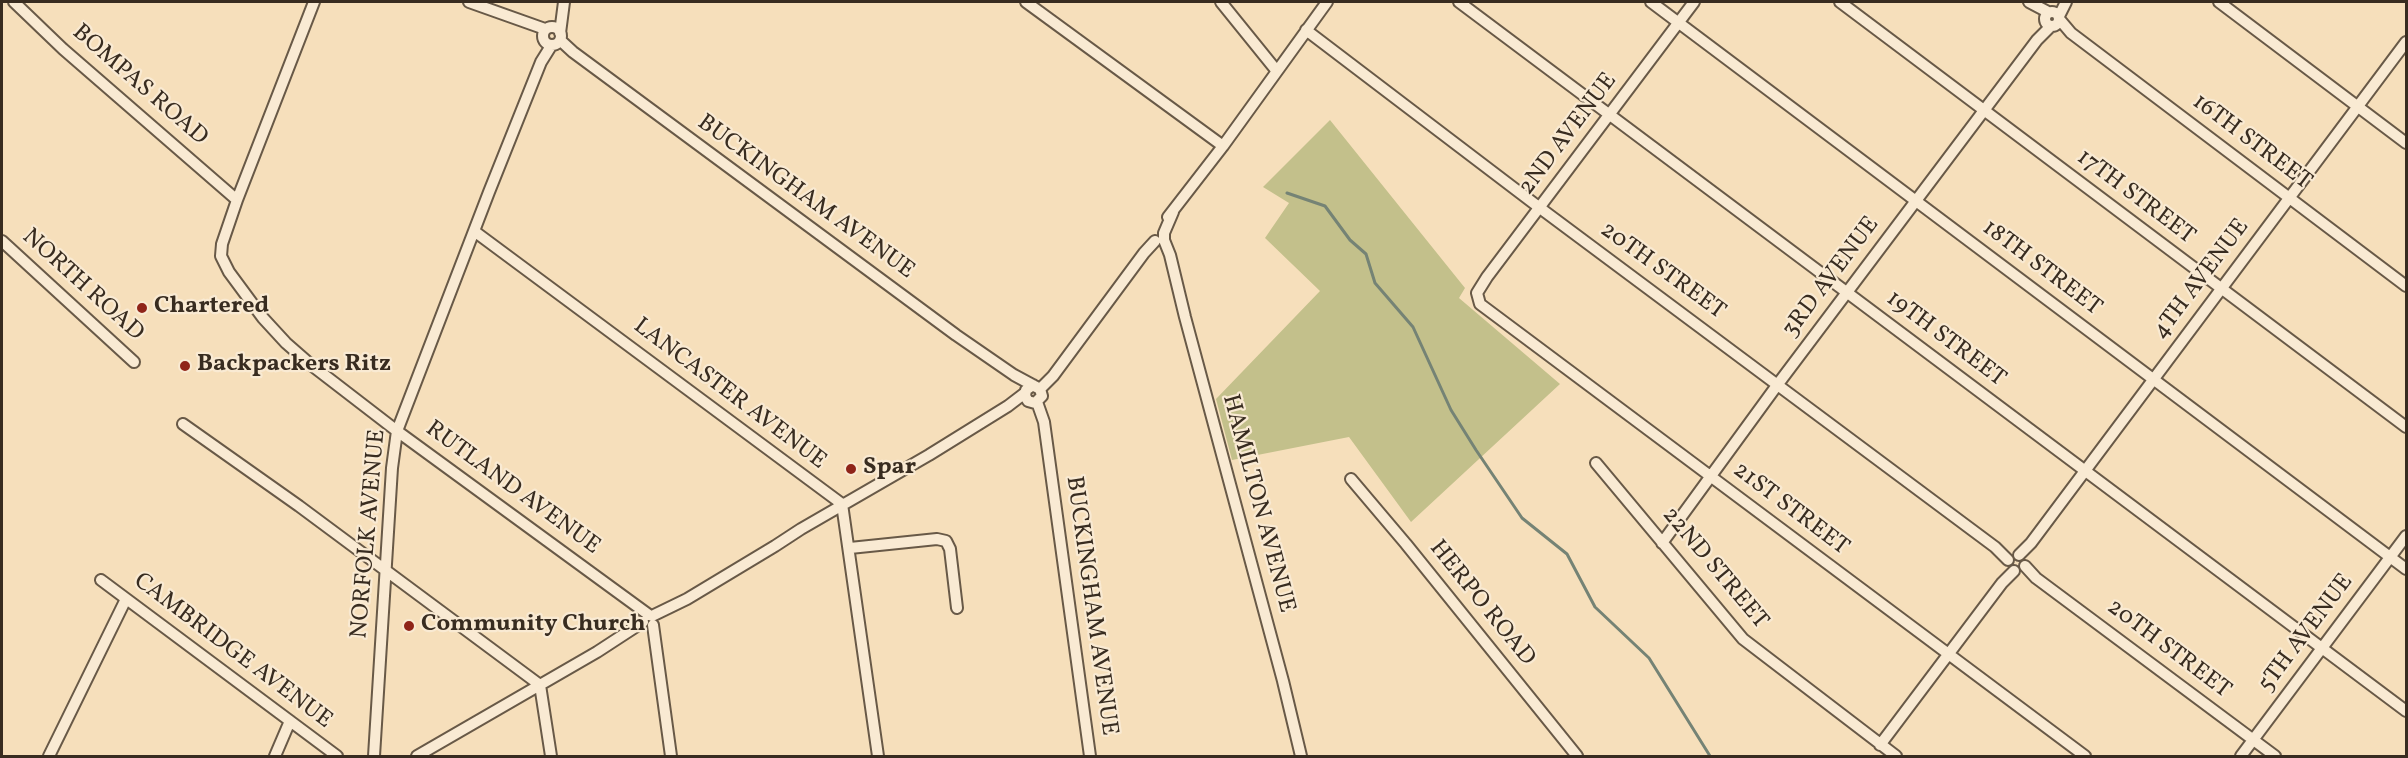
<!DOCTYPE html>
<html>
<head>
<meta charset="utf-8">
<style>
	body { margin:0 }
	#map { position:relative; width:2408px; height:758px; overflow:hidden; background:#f6dfbb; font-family:Vollkorn,serif }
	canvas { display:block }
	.frame { position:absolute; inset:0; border:3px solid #382c20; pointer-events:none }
</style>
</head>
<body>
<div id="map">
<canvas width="2408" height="758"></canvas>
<div class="frame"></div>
</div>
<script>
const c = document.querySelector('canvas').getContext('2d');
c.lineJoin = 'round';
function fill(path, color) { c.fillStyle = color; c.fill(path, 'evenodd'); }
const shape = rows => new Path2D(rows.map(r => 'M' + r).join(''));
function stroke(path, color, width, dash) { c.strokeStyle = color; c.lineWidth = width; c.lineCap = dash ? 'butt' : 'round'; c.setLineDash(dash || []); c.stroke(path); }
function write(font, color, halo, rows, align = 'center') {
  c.font = font + ' Vollkorn,serif'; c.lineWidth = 4.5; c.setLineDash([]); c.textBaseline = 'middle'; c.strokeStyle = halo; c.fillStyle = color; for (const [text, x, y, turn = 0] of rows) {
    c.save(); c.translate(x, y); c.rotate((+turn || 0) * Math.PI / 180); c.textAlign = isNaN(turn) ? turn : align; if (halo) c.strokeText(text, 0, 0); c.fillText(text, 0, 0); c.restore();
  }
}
const green = shape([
	[1330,120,1465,288,1459,298,1560,384,1411,522,1349,437,1232,460,1216,399,1320,291,1265,238,1289,203,1263,187]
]);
const stream = shape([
	[1287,193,1325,206,1350,240,1366,254,1375,283,1413,327,1451,410,1476,450,1522,518,1567,554,1595,607,1649,658,1710,756]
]);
const minor = shape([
	[14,2,63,49,237,200],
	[314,2,237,200,222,244,221,256,229,272,263,318,286,343,310,364,397,431,649,615],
	[469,2,545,29],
	[1026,2,1223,146],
	[1221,2,1276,70],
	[1459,2,2406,711],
	[1651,2,2406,569],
	[1694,2,1487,277,1477,293,1480,304,2085,756],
	[1840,2,2406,427],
	[2029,2,2048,12],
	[2219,2,2406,143],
	'2045 19a7 7 0 1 1 14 0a7 7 0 1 1-14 0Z',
	[2059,16,2066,2],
	[2060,20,2071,33,2406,286],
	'543 36a9 9 0 1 1 18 0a9 9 0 1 1-18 0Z',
	[1306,30,1540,208,1995,547,2008,560],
	[560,33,564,2],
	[560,40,573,52,956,335,1014,375,1040,389,1042,396,1035,403,1028,401,1025,396,1026,390,1033,385],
	[1173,212,1164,233,1164,240,1170,255,1185,317,1283,681,1301,756],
	[1168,217,1223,146,1327,2],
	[474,231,842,504,878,756],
	[2,241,134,362],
	[1040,389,1053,376,1144,253,1155,241],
	[1037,402,1044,422,1090,756],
	[183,424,299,506,540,685,551,756],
	[1596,463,1743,639,1896,756],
	[1351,479,1406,544,1577,756],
	[1662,543,1778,384,2037,40,2051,26],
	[850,548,937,539,946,541,950,549,957,608],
	[2019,555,2031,543,2406,42],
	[2025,566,2036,578,2275,756],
	[101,580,337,756],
	[652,616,687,599,775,546,801,529,929,455,1008,406,1025,393],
	[653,625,671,756],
	[1880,745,2002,583,2014,571],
	[49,756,126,599],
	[275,756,290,721],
	[374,756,392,468,397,431,489,192,541,62,551,46],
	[417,756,597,652,643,622],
	[2241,756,2406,536]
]);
const markers = [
	[142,308,6,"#8f2418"],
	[185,366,6,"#8f2418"],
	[851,469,6,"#8f2418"],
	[409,626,6,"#8f2418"]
];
const streetNames = [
	["BOMPAS ROAD",139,86,41],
	["2ND AVENUE",1569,135,-53],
	["16TH STREET",2251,143,37],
	["BUCKINGHAM AVENUE",805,198,36],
	["17TH STREET",2135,198,37],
	["18TH STREET",2041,269,37],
	["20TH STREET",1662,272,36],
	["3RD AVENUE",1832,278,-53],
	["4TH AVENUE",2202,280,-53],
	["NORTH ROAD",82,286,42],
	["19TH STREET",1945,340,37],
	["LANCASTER AVENUE",729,395,37],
	["RUTLAND AVENUE",512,489,36],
	["HAMILTON AVENUE",1257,504,75],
	["21ST STREET",1790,510,37],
	["NORFOLK AVENUE",370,534,-85],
	["22ND STREET",1714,569,50],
	["HERPO ROAD",1481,604,51],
	["BUCKINGHAM AVENUE",1090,606,82],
	["5TH AVENUE",2307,634,-53],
	["20TH STREET",2168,650,37],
	["CAMBRIDGE AVENUE",232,652,37]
];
const poiNames = [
	["Chartered",154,308],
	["Backpackers Ritz",197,366],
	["Spar",863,469],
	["Community Church",421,626]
];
fill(green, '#c3c08b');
stroke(stream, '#758375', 3);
stroke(minor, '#685947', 14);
stroke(minor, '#f9ead3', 10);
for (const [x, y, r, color] of markers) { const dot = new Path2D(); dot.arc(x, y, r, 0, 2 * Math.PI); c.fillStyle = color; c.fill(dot); stroke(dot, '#f9ead3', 2); }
write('24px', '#382c20', '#f9ead3', streetNames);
write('bold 24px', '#382c20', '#f9ead3', poiNames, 'left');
</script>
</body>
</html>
